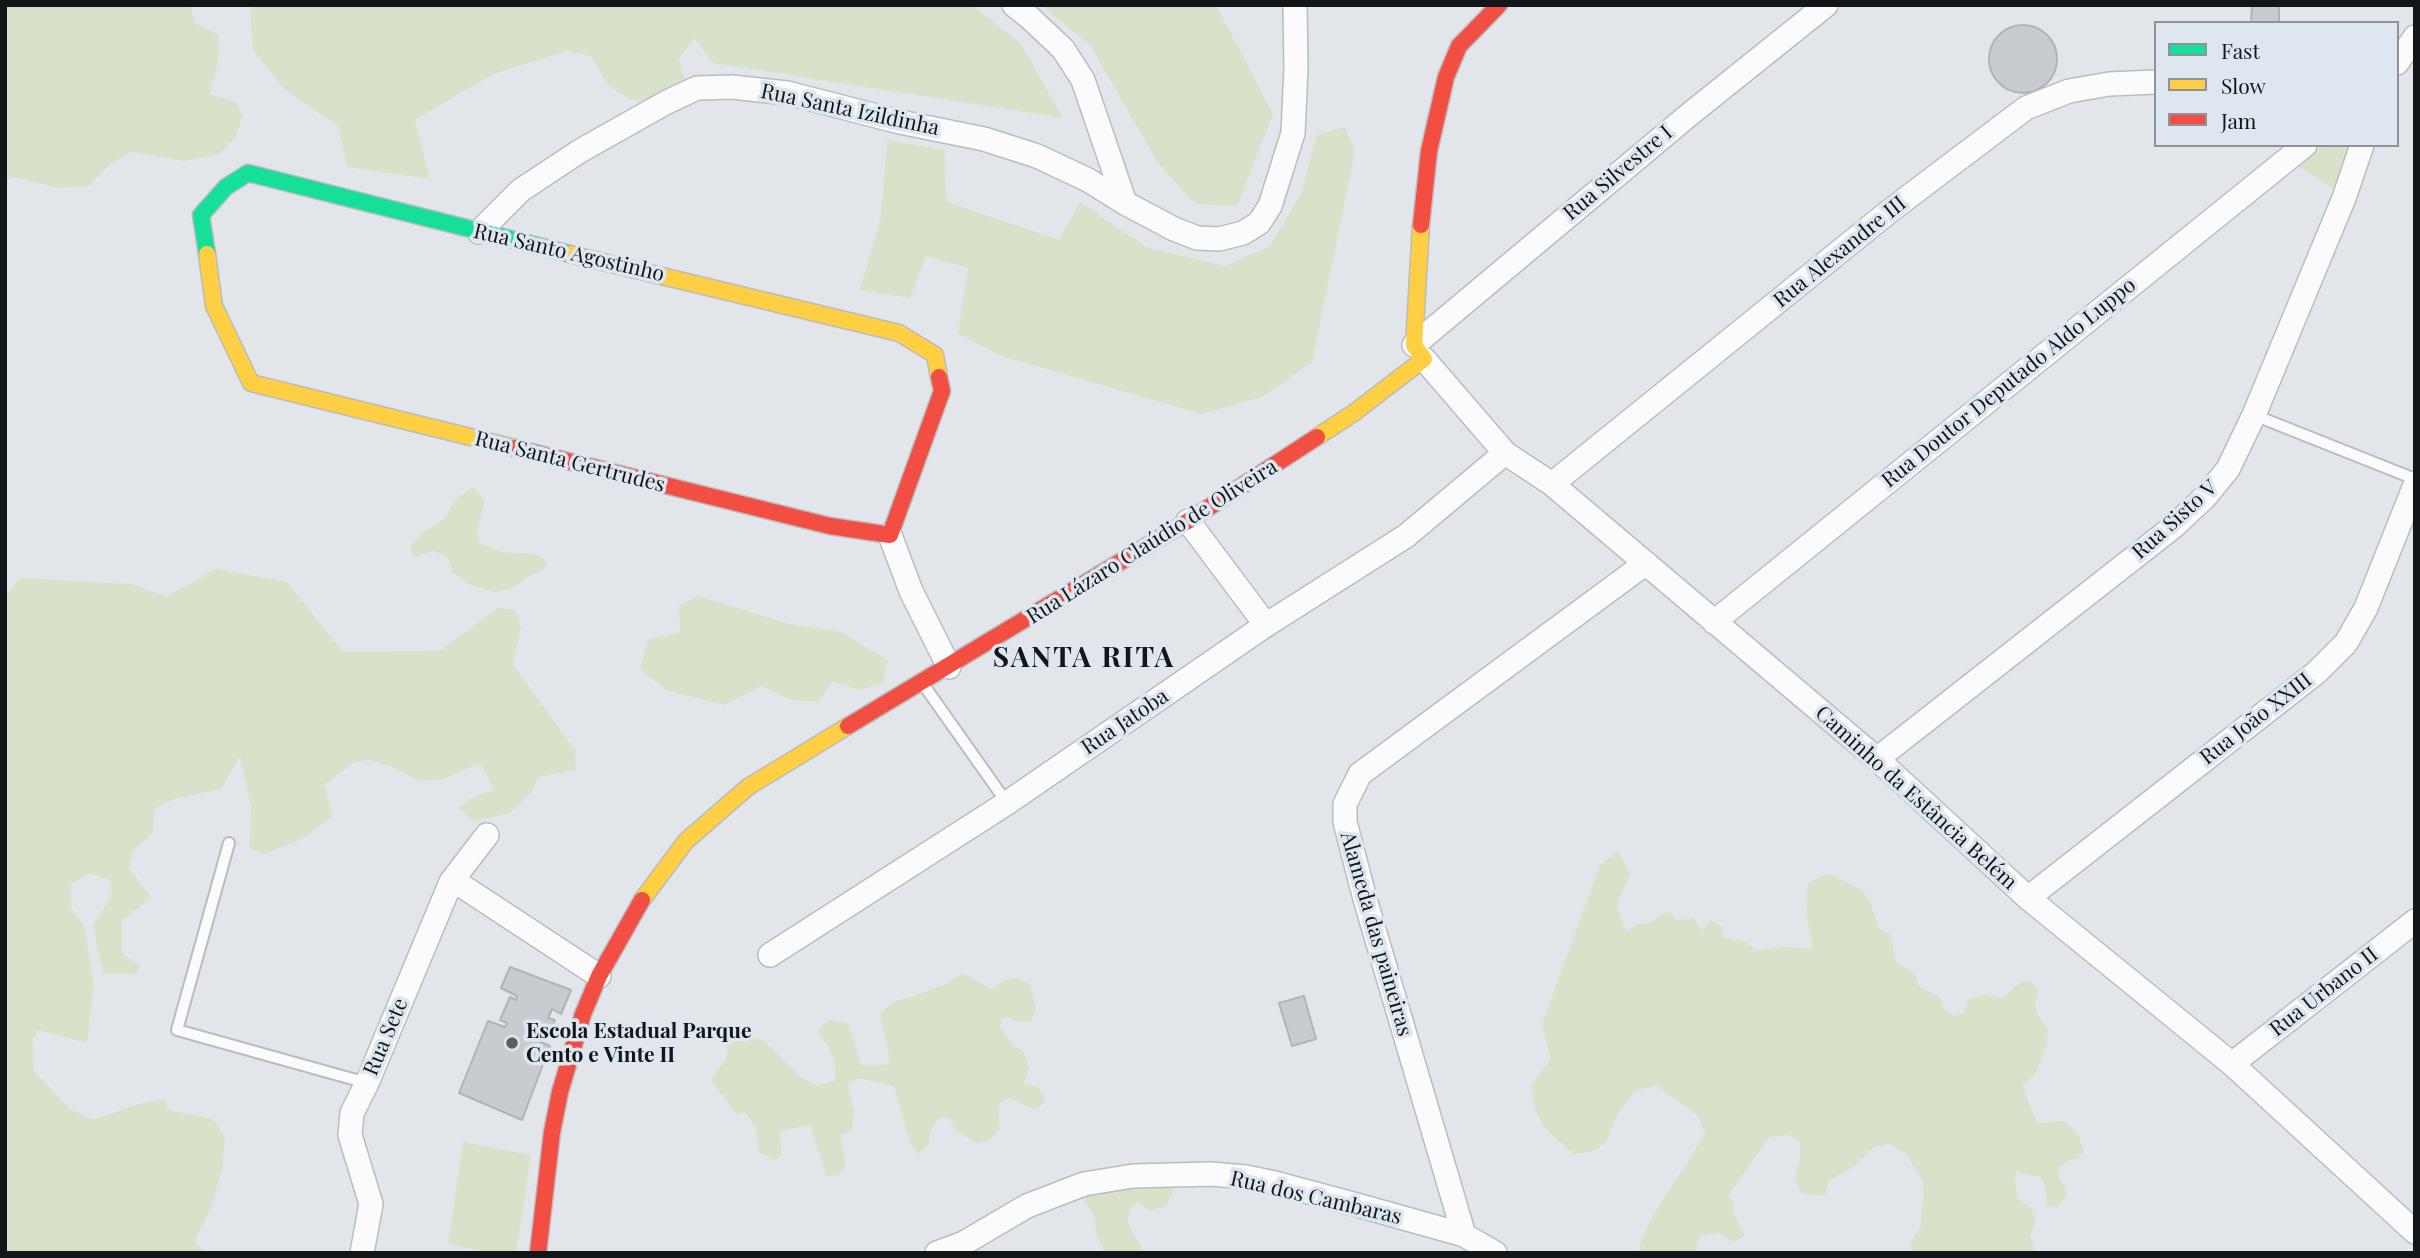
<!DOCTYPE html>
<html>
<head>
<meta charset="utf-8">
<style>
	body { margin:0 }
	#map { position:relative; width:2420px; height:1258px; overflow:hidden; background:#e2e6eb; font-family:"Playfair Display",serif }
	canvas { display:block }
	.frame { position:absolute; inset:0; border:7px solid #131619; pointer-events:none }
	.legend { position:absolute; left:2154px; top:21px; width:245px; height:126px; box-sizing:border-box; background:#dee6ef; border:2px solid #8d9399; margin:0; padding:9px 12px; list-style:none; font-size:21px; color:#131619 }
	.legend li { display:flex; align-items:center; gap:14px; height:35px }
	.legend b { width:35px; border:2px solid #8d9399 }
</style>
</head>
<body>
<div id="map">
<canvas width="2420" height="1258"></canvas>
<div class="frame"></div>
<ul class="legend">
<li><b style="height:9px;background:#16e098"></b>Fast</li>
<li><b style="height:9px;background:#ffcf43"></b>Slow</li>
<li><b style="height:9px;background:#f24e42"></b>Jam</li>
</ul>
</div>
<script>
const c = document.querySelector('canvas').getContext('2d');
c.lineJoin = 'round';
function fill(path, color) { c.fillStyle = color; c.fill(path, 'evenodd'); }
const shape = rows => new Path2D(rows.map(r => 'M' + r).join(''));
function stroke(path, color, width, dash) { c.strokeStyle = color; c.lineWidth = width; c.lineCap = dash ? 'butt' : 'round'; c.setLineDash(dash || []); c.stroke(path); }
function write(font, color, halo, rows, align = 'center') {
  c.font = font + ' "Playfair Display",serif'; c.lineWidth = 7; c.setLineDash([]); c.textBaseline = 'middle'; c.strokeStyle = halo; c.fillStyle = color; for (const [text, x, y, turn = 0] of rows) {
    c.save(); c.translate(x, y); c.rotate((+turn || 0) * Math.PI / 180); c.textAlign = isNaN(turn) ? turn : align; if (halo) c.strokeText(text, 0, 0); c.fillText(text, 0, 0); c.restore();
  }
}
const green = shape([
	[5,5,190,5,195,23,219,35,218,63,209,94,236,102,243,116,235,138,220,154,184,161,131,152,110,164,89,186,59,188,15,177,5,180],
	[250,5,972,5,1021,44,1063,118,713,63,694,38,679,59,685,81,641,101,629,99,608,85,591,56,567,51,493,74,415,120,430,179,347,167,339,127,284,89,253,50],
	[1041,5,1216,5,1273,114,1237,206,1195,204,1158,163,1090,45],
	[1345,127,1355,151,1312,362,1264,396,1202,414,998,355,958,333,968,268,926,256,910,298,860,290,881,217,887,140,944,150,947,202,1059,240,1080,202,1148,248,1225,266,1270,246,1301,194,1317,135],
	[2326,145,2349,145,2350,150,2337,191,2294,163],
	[473,487,485,501,477,529,480,544,503,552,534,554,548,562,541,571,528,576,513,588,495,592,468,584,453,573,448,558,434,551,414,557,410,547,422,534,446,517,456,499],
	[216,569,287,582,343,652,439,651,498,608,516,610,521,628,513,665,576,751,575,770,539,777,530,794,510,813,474,821,458,808,471,798,494,790,480,763,443,779,419,781,392,767,369,760,355,762,324,785,333,816,302,839,265,854,250,849,251,807,240,756,221,789,174,799,155,808,153,833,133,851,129,868,151,898,122,920,122,953,140,966,136,974,103,973,93,925,112,895,110,880,89,873,71,884,71,908,84,926,94,984,87,1043,39,1030,32,1039,34,1071,70,1109,93,1120,138,1104,165,1099,167,1110,213,1119,225,1137,222,1168,212,1205,194,1241,207,1253,5,1253,5,597,20,578,131,584,167,597],
	[698,596,789,624,841,632,887,660,883,683,859,690,832,681,819,702,792,700,761,686,724,705,666,690,640,669,648,639,680,633,679,606],
	[1618,851,1630,874,1617,904,1625,932,1639,924,1651,923,1658,916,1668,912,1677,920,1694,918,1702,931,1711,920,1722,926,1723,938,1747,942,1756,951,1782,947,1813,949,1806,911,1808,883,1828,874,1863,890,1871,905,1879,928,1891,935,1895,961,1915,975,1919,986,1940,997,1943,1008,1954,1016,1964,1013,1969,999,1986,995,2002,998,2021,982,2030,981,2035,985,2038,990,2035,1005,2037,1013,2048,1031,2046,1046,2036,1073,2023,1085,2026,1096,2038,1123,2064,1121,2078,1134,2084,1151,2078,1159,2069,1160,2059,1167,2058,1177,2064,1186,2067,1195,2057,1207,2047,1206,2045,1187,2041,1177,2016,1172,2015,1181,2017,1198,2030,1207,2036,1220,2030,1236,2036,1253,1914,1253,1910,1244,1921,1226,1924,1183,1906,1154,1890,1144,1874,1147,1856,1165,1829,1181,1825,1196,1801,1193,1795,1178,1800,1159,1800,1142,1788,1135,1769,1137,1728,1196,1734,1203,1733,1212,1745,1236,1733,1242,1719,1233,1700,1236,1697,1247,1698,1253,1639,1253,1641,1240,1657,1209,1705,1134,1698,1116,1657,1086,1636,1090,1618,1113,1606,1142,1592,1152,1573,1154,1544,1127,1534,1105,1531,1085,1551,1059,1542,1024,1600,865],
	[962,973,993,989,1002,981,1017,978,1030,984,1036,1007,1031,1022,1017,1021,1005,1017,999,1026,1012,1044,1024,1052,1029,1068,1024,1084,1037,1086,1046,1100,1036,1110,1010,1098,999,1104,998,1116,1000,1129,990,1140,977,1143,956,1131,949,1118,937,1119,930,1132,929,1145,918,1154,910,1142,894,1086,858,1078,848,1084,854,1112,852,1131,841,1135,846,1166,838,1175,827,1176,810,1125,779,1131,782,1155,774,1161,759,1152,756,1128,745,1112,737,1115,711,1080,728,1055,727,1039,745,1035,763,1040,802,1078,817,1086,834,1081,836,1065,828,1046,818,1031,828,1020,848,1023,861,1065,873,1066,889,1064,889,1055,880,1013,895,1001,915,996,950,982],
	[463,1142,531,1155,516,1253,492,1253,448,1244],
	[1166,1181,1175,1189,1166,1206,1150,1211,1138,1202,1132,1207,1129,1213,1127,1222,1145,1253,1105,1253,1097,1236,1093,1213,1084,1201,1094,1188]
]);
const building = shape([
	[2252,5,2279,5,2279,23,2251,23,2252,5],
	'1989 59a34 34 0 1 1 68 0a34 34 0 1 1-68 0Z',
	[510,967,571,990,561,1014,552,1009,548,1018,555,1020,549,1035,542,1034,539,1041,550,1046,522,1120,459,1093,488,1021,505,1027,507,1023,500,1020,510,997,516,1000,517,996,501,988,510,967],
	[1304,996,1316,1039,1292,1046,1279,1003,1304,996]
]);
const lane = shape([
	[2254,415,2415,479],
	[923,684,1007,803],
	[229,843,177,1030,367,1083]
]);
const street = shape([
	[1014,5,1029,17,1063,49,1083,80,1125,203],
	[2397,63,2415,37],
	[479,232,521,190,580,151,667,102,697,88,732,87,787,93,900,122,984,139,1037,156,1088,180,1125,203,1174,229,1197,238,1219,239,1243,233,1259,223,1270,206,1293,133,1296,68,1295,5],
	[1414,345,1690,114,1826,5],
	[1424,359,1505,453,1552,484,1877,759,2028,898,2232,1064,2415,1232],
	[1552,484,1891,210,2026,108,2069,91,2109,84,2156,82],
	[1188,521,1266,625],
	[890,535,911,591,949,667],
	[1714,622,2305,145],
	[1877,759,2173,527,2206,496,2228,469,2254,415,2344,198,2362,145],
	[453,880,599,976],
	[2028,898,2317,672,2346,643,2366,608,2415,485],
	[770,955,1007,803,1266,625,1406,536,1505,453],
	[2232,1064,2415,921],
	[1464,1235,1365,899,1345,822,1345,804,1360,774,1646,563],
	[362,1253,371,1204,350,1135,352,1113,367,1083,451,882,487,835],
	[937,1253,964,1243,1027,1206,1084,1184,1133,1176,1211,1174,1246,1177,1275,1183,1357,1205,1464,1235,1495,1253]
]);
const fast = shape([
	[248,173,570,254],
	[207,254,201,215,226,187,248,173]
]);
const slow = shape([
	[207,254,214,306,251,383,515,448],
	[570,254,899,333,935,355,939,377],
	[1317,437,1355,412,1424,359,1414,345,1421,225],
	[642,900,686,841,748,787,848,726]
]);
const jam = shape([
	[1421,225,1429,151,1446,77,1459,46,1499,5],
	[515,448,830,526,890,535,942,391,939,377],
	[848,726,1188,521,1317,437],
	[538,1253,552,1132,560,1092,583,1014,599,976,642,900]
]);
const markers = [
	[512,1043,7,"#5b5f62"]
];
const streetNames = [
	["Rua Santa Izildinha",850,110,12],
	["Rua Silvestre I",1618,173,-40],
	["Rua Alexandre III",1840,252,-39],
	["Rua Santo Agostinho",569,253,13],
	["Rua Doutor Deputado Aldo Luppo",2009,383,-39],
	["Rua Santa Gertrudes",570,462,14],
	["Rua Sisto V",2175,520,-42],
	["Rua Lázaro Claúdio de Oliveira",1152,542,-32],
	["Rua João XXIII",2256,719,-38],
	["Rua Jatoba",1125,722,-34],
	["Caminho da Estância Belém",1916,798,42],
	["Alameda das paineiras",1376,934,74],
	["Rua Urbano II",2324,992,-38],
	["Rua Sete",386,1037,-67],
	["Rua dos Cambaras",1316,1198,13]
];
const poiNames = [
	["Escola Estadual Parque",526,1031],
	["Cento e Vinte II",526,1055]
];
const districtNames = [
	["SANTA RITA",1084,658]
];
fill(green, '#d7e2c8');
fill(building, '#c8ccd0');
stroke(building, '#b0b4b8', 2);
stroke(lane, '#b9bcc0', 14);
stroke(street, '#b9bcc0', 26);
stroke(fast, '#b9bcc0', 19);
stroke(slow, '#b9bcc0', 19);
stroke(jam, '#b9bcc0', 19);
stroke(lane, '#fbfbfc', 10);
stroke(street, '#fbfbfc', 23);
stroke(fast, '#16e098', 16);
stroke(slow, '#ffcf43', 16);
stroke(jam, '#f24e42', 16);
for (const [x, y, r, color] of markers) { const dot = new Path2D(); dot.arc(x, y, r, 0, 2 * Math.PI); c.fillStyle = color; c.fill(dot); stroke(dot, '#dee6ef', 2.5); }
write('21px', '#131619', '#dee6ef', streetNames);
write('bold 21px', '#131619', '#dee6ef', poiNames, 'left');
c.letterSpacing = '2px';
write('bold 28px', '#131619', '#dee6ef', districtNames);
c.letterSpacing = '0px';
</script>
</body>
</html>
